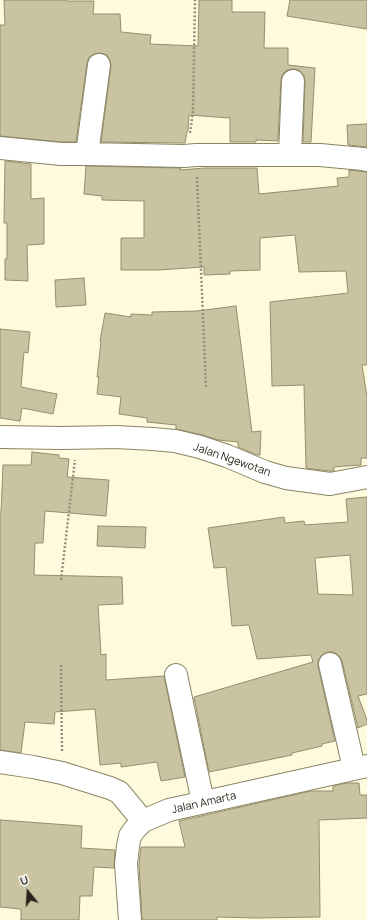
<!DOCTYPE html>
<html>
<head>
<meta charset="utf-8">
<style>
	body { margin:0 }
	#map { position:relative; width:367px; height:920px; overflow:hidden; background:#fefadd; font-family:Manrope,sans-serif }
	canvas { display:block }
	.north { position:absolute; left:8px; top:872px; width:40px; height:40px; -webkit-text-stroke:3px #fff; paint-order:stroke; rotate:342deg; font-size:11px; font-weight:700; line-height:16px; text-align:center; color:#282518 }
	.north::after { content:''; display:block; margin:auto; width:14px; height:18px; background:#282518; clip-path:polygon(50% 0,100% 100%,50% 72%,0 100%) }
</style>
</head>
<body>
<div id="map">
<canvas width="367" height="920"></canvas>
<div class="north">U</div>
</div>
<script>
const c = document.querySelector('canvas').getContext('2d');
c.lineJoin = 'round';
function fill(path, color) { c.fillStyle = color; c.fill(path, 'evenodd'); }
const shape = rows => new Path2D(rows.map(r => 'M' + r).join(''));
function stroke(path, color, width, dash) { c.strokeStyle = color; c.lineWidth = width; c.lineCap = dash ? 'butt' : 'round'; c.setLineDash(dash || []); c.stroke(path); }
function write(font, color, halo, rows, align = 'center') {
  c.font = font + ' Manrope,sans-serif'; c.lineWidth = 3; c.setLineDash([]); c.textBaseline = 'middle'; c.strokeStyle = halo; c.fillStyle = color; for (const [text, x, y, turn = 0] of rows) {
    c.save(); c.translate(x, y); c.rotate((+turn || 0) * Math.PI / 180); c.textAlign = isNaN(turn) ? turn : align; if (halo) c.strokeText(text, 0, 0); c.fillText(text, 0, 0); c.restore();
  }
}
const building = shape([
	[4,0,66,0,66,1,94,1,93,14,120,14,121,32,151,35,150,44,198,46,199,0,232,0,232,12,265,12,264,48,288,48,288,65,315,68,311,142,303,142,305,82,304,76,299,70,293,69,287,70,282,75,281,80,278,141,256,140,256,142,230,142,230,118,189,115,188,131,187,131,185,143,101,142,111,66,110,60,107,55,100,53,94,54,89,57,87,63,76,142,62,142,0,136,0,25,5,25,4,0],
	[290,0,367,0,367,29,287,16,290,0],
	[367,124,367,147,348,145,347,125,367,124],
	[5,161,31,164,31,199,44,198,44,244,27,245,28,281,5,280,5,259,7,259,7,223,4,223,5,161],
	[86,166,181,168,180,170,205,168,257,168,259,194,338,186,337,178,349,177,349,170,367,172,367,365,362,365,367,397,367,458,361,458,361,465,334,467,334,471,330,471,306,468,304,385,272,386,270,302,348,293,346,271,299,272,295,235,260,238,260,270,230,271,230,274,204,275,204,267,158,270,121,270,121,238,144,238,144,201,102,200,102,196,84,194,86,166],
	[84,278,86,305,56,307,55,280,84,278],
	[236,306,252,432,261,431,260,455,257,455,238,447,238,442,218,440,203,435,176,429,176,425,147,422,147,418,119,414,121,397,97,394,99,377,97,377,101,342,100,341,105,313,131,317,131,314,152,315,152,312,197,311,236,306],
	[0,329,30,332,28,353,24,352,21,387,57,394,53,414,22,408,20,421,0,418,0,329],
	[32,452,59,455,59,458,69,459,67,477,109,480,106,516,45,511,43,543,35,543,34,575,122,577,123,604,98,605,101,655,106,654,106,680,164,676,185,777,161,781,157,762,121,767,121,763,100,765,95,709,55,712,54,724,25,722,21,753,0,750,0,512,1,512,3,465,31,465,32,452],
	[367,497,367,694,358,696,367,720,367,724,358,728,342,661,339,656,334,652,327,652,322,655,318,660,318,666,335,741,322,744,322,746,292,753,292,755,209,772,194,697,313,662,311,655,257,659,249,625,232,626,226,567,214,568,208,528,284,517,285,523,304,521,305,525,348,522,346,499,367,497],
	[350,555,353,595,318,594,315,558,350,555],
	[98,526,146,527,145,548,97,546,98,526],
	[346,783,359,783,360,795,367,795,367,818,319,820,320,917,256,918,217,917,217,920,142,920,139,864,141,847,185,847,179,821,311,791,333,791,333,786,346,783],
	[0,820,82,826,81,848,115,850,114,868,94,867,92,896,80,896,79,920,21,920,21,909,0,907,0,820]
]);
const path = shape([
	[190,133,193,111,195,0],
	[197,177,206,387],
	[61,580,75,460],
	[61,665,62,751]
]);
const minor = shape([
	[0,148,61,154,87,154,184,156,196,155,320,155,363,159,367,160],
	[87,154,99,65],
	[290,155,293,81],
	[0,437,62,438,116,437,153,439,175,441,200,447,227,456,265,472,286,478,330,484,367,477],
	[330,664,354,768],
	[176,675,203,802],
	[0,762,33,767,62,773,110,788,119,792,143,821],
	[130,920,126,864,128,846,130,836,135,829,143,821,169,810,367,766]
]);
const streetNames = [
	["Jalan Ngewotan",232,460,19],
	["Jalan Amarta",204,803,-13]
];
fill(building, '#c9c3a1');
stroke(building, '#948e6d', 1);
stroke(minor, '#8a8464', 24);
stroke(path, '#938f7a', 2.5, [2, 2]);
stroke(minor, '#fff', 22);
write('11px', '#282518', '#fff', streetNames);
</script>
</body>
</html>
